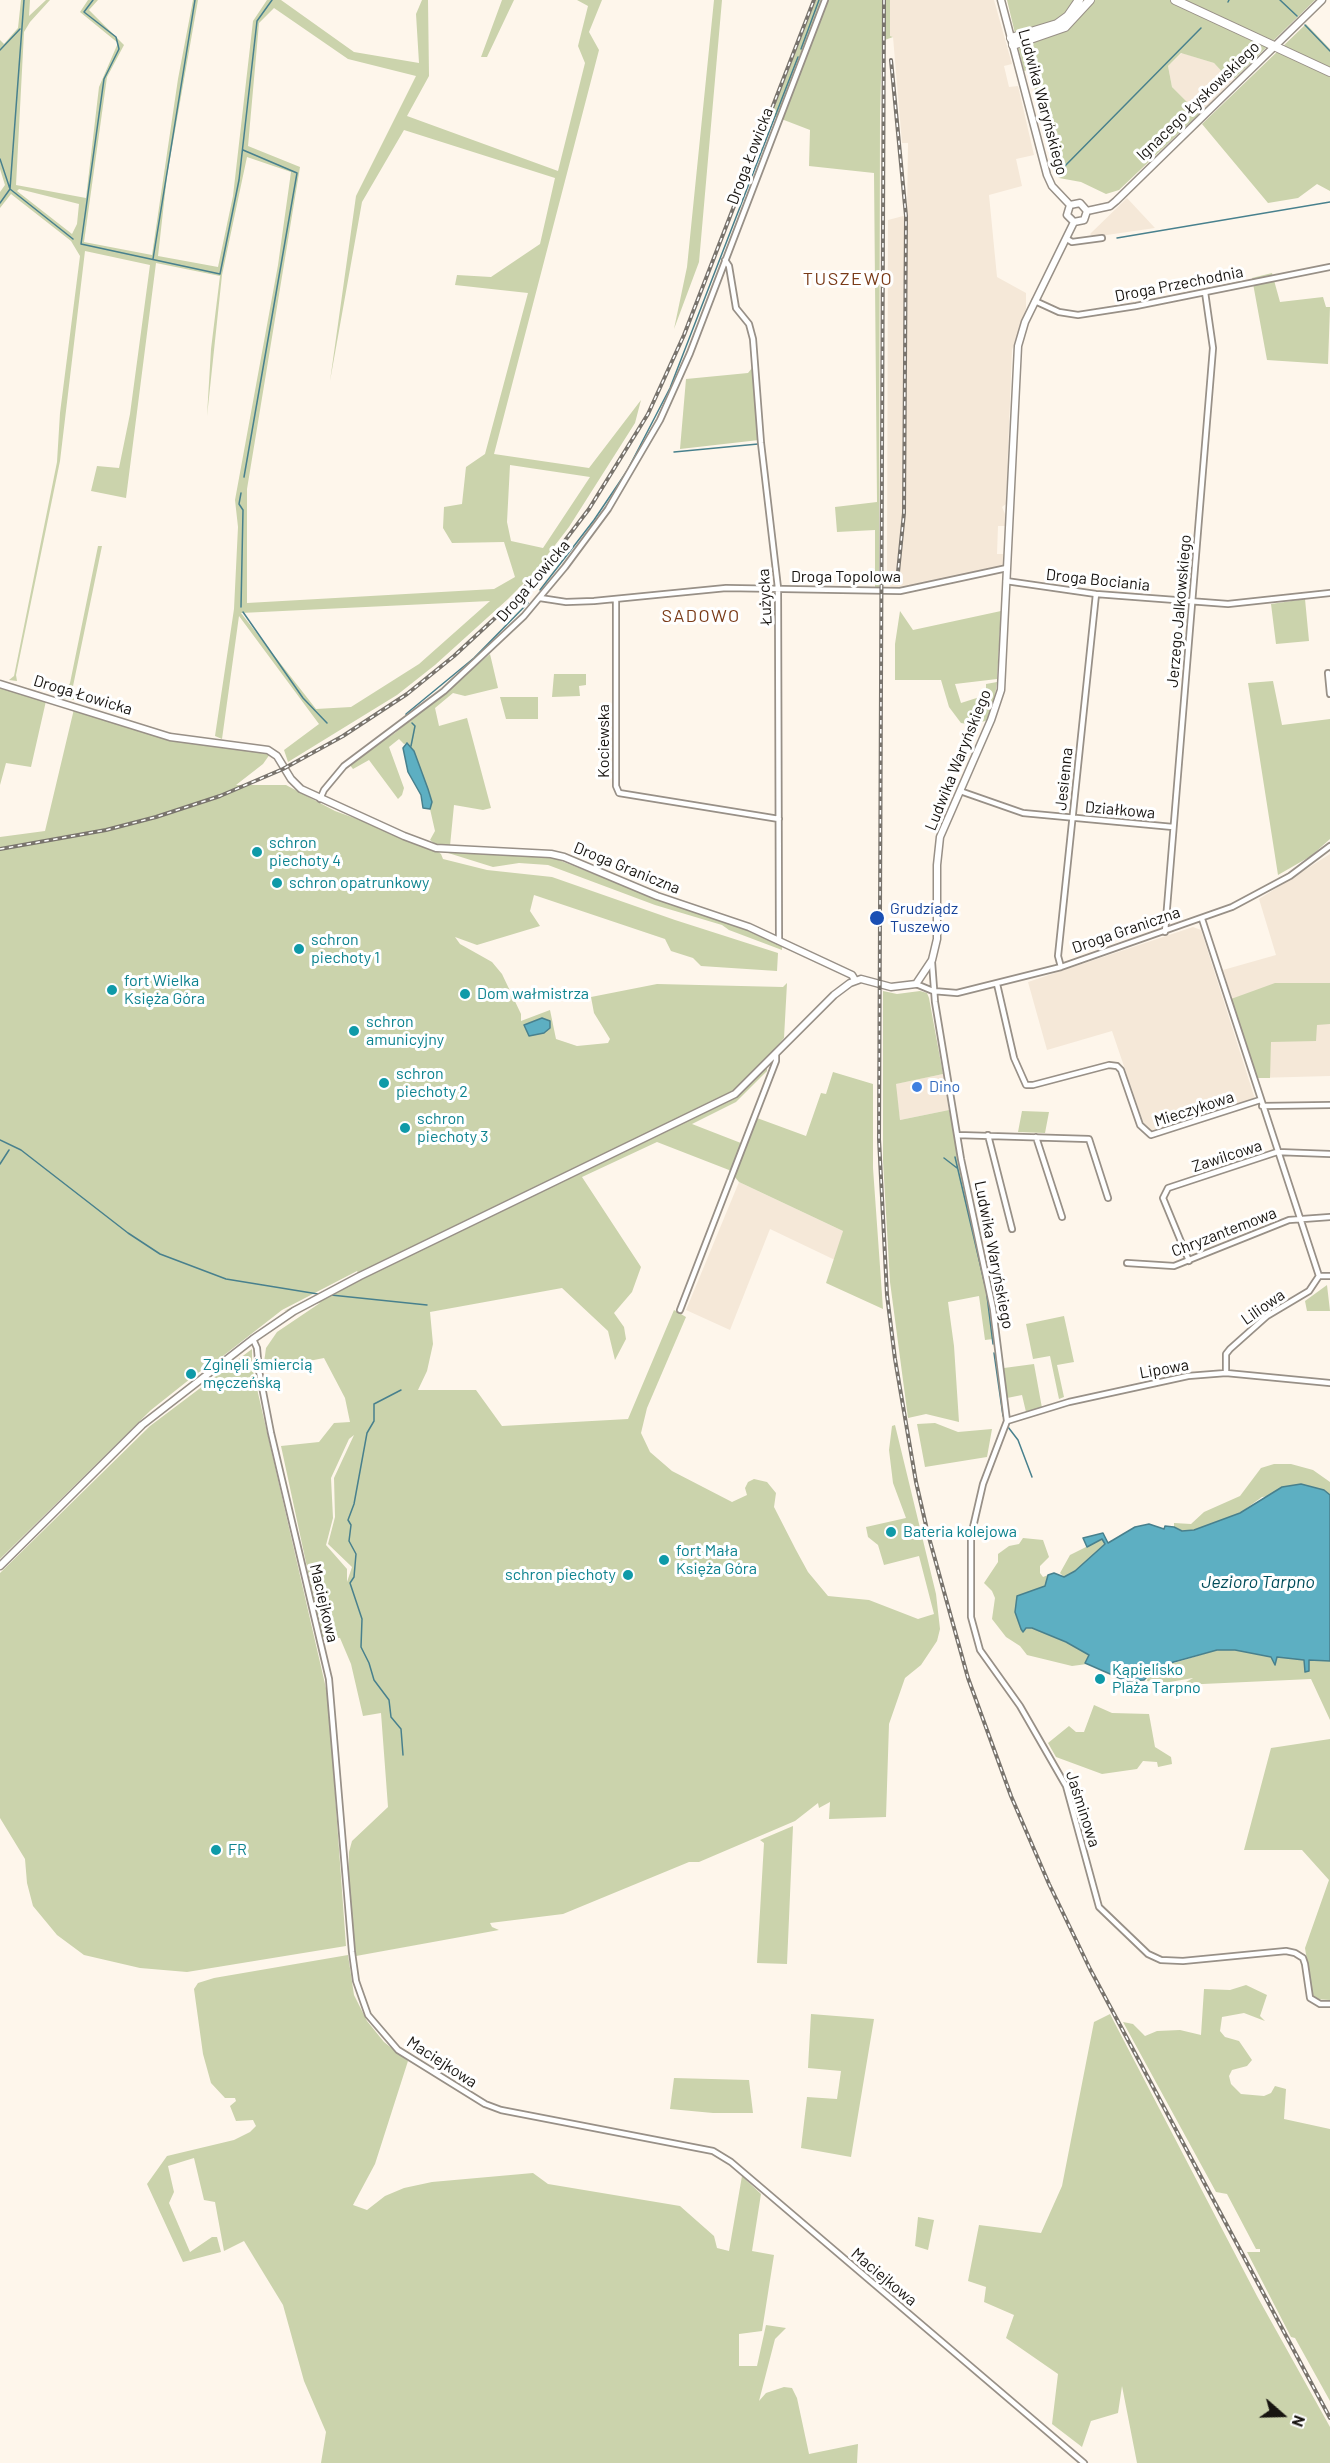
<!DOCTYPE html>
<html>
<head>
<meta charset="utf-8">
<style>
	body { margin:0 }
	#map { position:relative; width:1330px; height:2463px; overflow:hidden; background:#fef6eb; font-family:Barlow,sans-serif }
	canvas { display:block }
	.north { position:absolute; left:1252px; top:2385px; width:60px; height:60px; -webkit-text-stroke:4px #fff; paint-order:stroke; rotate:110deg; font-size:16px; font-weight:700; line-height:24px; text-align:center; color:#171410 }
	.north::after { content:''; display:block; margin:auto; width:21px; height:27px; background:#171410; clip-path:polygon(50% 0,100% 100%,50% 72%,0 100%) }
</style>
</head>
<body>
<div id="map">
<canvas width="1330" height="2463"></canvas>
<div class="north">N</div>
</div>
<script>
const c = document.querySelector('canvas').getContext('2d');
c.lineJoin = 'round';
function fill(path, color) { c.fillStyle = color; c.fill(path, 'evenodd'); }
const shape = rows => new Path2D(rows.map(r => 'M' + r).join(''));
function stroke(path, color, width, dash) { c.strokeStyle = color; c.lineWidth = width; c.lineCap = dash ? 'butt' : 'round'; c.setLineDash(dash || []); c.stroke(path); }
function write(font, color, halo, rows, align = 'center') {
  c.font = font + ' Barlow,sans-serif'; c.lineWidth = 6; c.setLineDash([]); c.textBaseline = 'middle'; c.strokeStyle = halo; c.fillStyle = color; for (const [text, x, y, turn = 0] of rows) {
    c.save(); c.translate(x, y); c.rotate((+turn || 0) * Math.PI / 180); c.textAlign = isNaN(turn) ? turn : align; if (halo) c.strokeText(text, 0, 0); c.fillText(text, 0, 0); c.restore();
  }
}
const built = shape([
	[890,0,994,0,1012,64,1004,66,1009,87,1018,86,1034,155,1016,159,1022,186,989,195,997,277,1026,293,1026,309,1012,350,1006,504,1002,507,1005,514,1005,526,998,526,997,554,1003,554,1003,566,891,589,887,573,888,220,907,215,908,143,902,143,893,37,890,36],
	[1182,53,1214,63,1226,76,1235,78,1199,114,1172,87,1168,66],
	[1127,198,1155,228,1093,237,1090,234],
	[1330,854,1330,1076,1257,1078,1223,970,1276,955,1259,899],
	[1193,927,1201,930,1255,1099,1151,1133,1145,1128,1112,1031,1047,1050,1028,982],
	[943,1074,949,1110,900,1120,895,1084],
	[739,1182,843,1231,835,1260,770,1229,730,1330,686,1310]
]);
const green = shape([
	[21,0,30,0,29,16,46,0,50,0,30,22,24,32,16,185,86,198,99,87,118,43,80,12,88,0,98,0,89,10,124,45,107,77,84,242,152,255,178,79,193,0,198,0,167,176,158,256,218,267,233,196,253,21,267,0,281,0,354,52,419,63,416,14,422,0,428,0,429,76,407,116,558,171,585,63,578,46,588,6,577,0,602,0,589,32,599,50,494,454,589,468,641,400,635,423,569,527,532,575,508,599,435,665,397,695,288,762,284,750,319,724,239,616,222,739,215,736,234,609,238,527,235,500,278,265,291,172,247,157,222,275,207,416,211,349,220,276,156,263,126,498,91,491,97,466,119,468,130,414,150,265,85,251,60,461,16,675,17,681,9,680,14,676,57,462,60,413,80,256,71,241,11,194,0,208,0,192,5,185,0,169,0,40,4,44,18,28],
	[274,8,348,59,416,76,356,196,330,381,362,202,404,130,555,178,540,244,491,277,457,275,455,285,528,293,485,454,466,467,462,504,444,507,443,528,452,543,504,542,515,577,494,589,247,603,247,489,300,167,248,146,259,23],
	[19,189,79,204,77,224,72,234,17,191],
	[510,465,590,477,543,548,511,541,507,522],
	[490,601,419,664,351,707,316,709,241,613],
	[502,0,514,0,487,57,481,57],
	[714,0,722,0,699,262,674,329,687,267],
	[816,0,890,0,890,36,893,37,882,41,880,115,879,587,875,587,875,530,837,532,835,507,877,502,874,173,809,166,810,130,771,115],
	[1007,0,1315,0,1235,78,1226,76,1214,63,1181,53,1168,66,1172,87,1199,114,1119,190,1106,194,1081,182,1059,178,1054,172,1030,69,1024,71],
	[1306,24,1330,49,1330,191,1317,184,1298,198,1268,203,1202,124],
	[1272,273,1280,302,1323,297,1326,307,1330,307,1328,364,1267,360,1252,278],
	[752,368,759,440,680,449,686,379,748,373],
	[98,546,102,546,72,691,74,700,62,698,70,683],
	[1305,599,1309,641,1276,644,1271,604],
	[900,611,913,630,1001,611,997,679,955,684,961,703,986,695,986,684,997,682,994,703,988,720,973,725,961,723,949,707,941,680,895,680,895,644],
	[490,654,498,688,465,696,453,693,435,708,439,726,467,718,491,808,483,810,454,805,450,846,438,846,430,840,435,831,430,809,432,802,414,751,408,743,404,744,399,739,389,747,404,788,402,795,398,799,369,760,353,769,349,764,395,733],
	[554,674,586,674,586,685,579,686,580,696,552,697],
	[1273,681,1282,725,1330,719,1330,839,1311,856,1278,875,1248,683],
	[0,687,46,701,31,767,6,763,0,785],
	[500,697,538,697,538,719,506,719],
	[74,709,171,739,270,754,263,764,236,785,286,785,335,811,429,845,441,854,443,859,487,870,552,877,675,920,778,953,777,971,701,966,693,958,671,951,665,939,534,895,530,911,540,926,477,945,455,937,460,944,492,962,502,974,521,1014,521,1021,550,1010,556,1039,577,1046,608,1043,610,1039,594,1013,591,997,657,984,783,987,787,983,784,1038,767,1058,767,1071,736,1102,692,1124,746,1145,757,1118,806,1136,821,1093,826,1094,833,1072,873,1084,873,1168,883,1309,826,1283,843,1231,739,1182,729,1170,657,1142,582,1177,641,1267,632,1292,614,1313,624,1327,626,1339,615,1360,608,1331,562,1288,430,1312,433,1344,427,1371,418,1390,476,1390,502,1426,628,1419,674,1310,686,1317,647,1408,641,1433,650,1452,672,1471,732,1502,747,1495,745,1488,748,1482,754,1479,767,1482,776,1493,774,1507,796,1550,808,1572,828,1596,869,1600,918,1619,934,1614,919,1556,884,1565,878,1545,868,1537,866,1527,906,1518,893,1483,889,1450,892,1426,895,1425,936,1594,940,1629,937,1641,921,1665,905,1678,889,1724,886,1817,829,1819,830,1802,819,1808,818,1803,795,1821,699,1862,689,1862,563,1914,490,1923,492,1927,499,1930,356,1956,348,1887,349,1852,352,1841,388,1807,381,1713,363,1716,351,1664,340,1638,322,1637,281,1446,319,1442,334,1423,350,1422,345,1398,324,1358,263,1370,266,1348,277,1332,320,1303,284,1311,359,1274,357,1271,282,1310,214,1363,196,1374,192,1370,187,1374,190,1379,151,1410,0,1559,0,837,45,831],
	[354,1435,334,1478,335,1517,328,1544,352,1567,347,1582,347,1569,326,1545,333,1518,331,1478,349,1439],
	[445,852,551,857,657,899,749,930,782,945,782,950,729,930,722,925,655,905,548,865,519,863,493,867],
	[1275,983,1330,983,1330,1024,1317,1025,1316,1041,1271,1042,1270,1078,1257,1078,1231,999],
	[883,991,897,994,920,991,927,993,929,998,943,1074,896,1084,900,1120,949,1110,983,1272,993,1339,985,1340,979,1296,948,1302,954,1346,959,1422,926,1414,908,1418,890,1282,883,1161],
	[1022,1111,1049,1112,1045,1133,1018,1132],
	[1327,1285,1330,1311,1307,1311,1305,1301],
	[1064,1316,1074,1362,1057,1365,1064,1397,1059,1399,1050,1356,1033,1359,1026,1324],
	[252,1349,252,1367,328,1697,346,1946,187,1972,140,1968,84,1955,57,1935,33,1906,27,1883,25,1859,0,1818,0,1573,150,1426],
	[1034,1364,1042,1408,1026,1412,1022,1395,1007,1398,1004,1368],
	[935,1423,958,1432,992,1429,987,1457,925,1467,917,1424],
	[1274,1464,1291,1464,1313,1470,1330,1482,1330,1495,1324,1490,1262,1497,1240,1513,1194,1530,1182,1531,1174,1527,1174,1523,1191,1524,1204,1512,1240,1496,1261,1468],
	[1023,1538,1043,1540,1049,1557,1040,1566,1040,1573,1043,1577,1048,1575,1045,1586,1017,1596,1015,1612,1021,1629,1032,1628,1075,1646,1089,1655,1087,1664,1072,1666,1027,1655,1020,1646,1006,1637,992,1619,995,1598,992,1591,984,1583,998,1562,998,1554,1009,1546,1019,1544],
	[1102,1539,1105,1544,1075,1571,1064,1577,1060,1573,1070,1555],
	[1217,1650,1235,1650,1271,1657,1275,1665,1277,1657,1305,1660,1304,1666,1309,1671,1309,1660,1330,1661,1330,1720,1311,1679,1181,1685,1193,1678,1164,1683,1147,1681,1148,1675,1144,1670,1154,1669],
	[1094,1705,1112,1713,1149,1714,1155,1747,1171,1757,1172,1764,1158,1767,1157,1762,1143,1761,1137,1769,1102,1774,1056,1757,1048,1743,1069,1726,1076,1732,1084,1732],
	[1330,1739,1330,2000,1313,1999,1305,1948,1329,1880,1302,1850,1244,1850,1271,1748],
	[793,1826,787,1964,757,1963,764,1843,760,1840],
	[348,1955,354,1995,367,2021,384,2042,408,2061,375,2164,353,2205,367,2210,385,2196,404,2188,432,2182,533,2173,548,2184,680,2206,714,2236,717,2248,729,2251,742,2176,761,2194,752,2251,774,2255,762,2331,739,2334,739,2366,757,2366,766,2325,786,2328,775,2339,759,2401,766,2393,784,2387,792,2388,797,2398,809,2454,858,2444,857,2463,321,2463,326,2432,304,2381,283,2305,244,2241,224,2251,215,2202,204,2200,194,2158,168,2166,174,2192,169,2203,190,2252,212,2237,217,2237,221,2252,183,2262,147,2184,167,2156,234,2140,250,2132,256,2126,253,2120,236,2121,230,2106,236,2101,235,2098,225,2098,211,2083,203,2054,194,1989,198,1983,214,1978],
	[1246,1985,1267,1995,1260,2016,1265,2021,1244,2013,1222,2017,1220,2031,1225,2037,1239,2041,1252,2060,1247,2066,1232,2070,1229,2076,1231,2084,1241,2094,1264,2096,1271,2093,1275,2086,1286,2089,1284,2119,1330,2129,1330,2401,1295,2338,1291,2337,1247,2252,1260,2252,1260,2249,1256,2249,1227,2194,1216,2192,1123,2022,1133,2024,1145,2036,1157,2031,1180,2030,1201,2035,1204,1989,1230,1990],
	[811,2014,874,2019,851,2157,801,2148,807,2097,837,2099,841,2071,808,2068],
	[1110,2014,1257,2296,1330,2427,1330,2463,1137,2463,1122,2386,1118,2413,1091,2421,1082,2447,1052,2424,1058,2374,1006,2338,1014,2315,984,2302,986,2287,968,2281,979,2225,1041,2233,1062,2186,1094,2022],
	[674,2078,749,2080,753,2113,713,2113,670,2109],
	[918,2217,934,2220,928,2250,915,2246]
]);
const water = shape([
	[407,743,414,751,428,789,432,802,430,809,423,808,421,795,408,772,403,748,407,743],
	[542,1018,550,1021,550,1028,544,1033,529,1036,524,1025,542,1018],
	[1301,1484,1324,1490,1330,1495,1330,1661,1309,1660,1309,1671,1305,1672,1304,1660,1277,1657,1275,1665,1271,1657,1235,1650,1217,1650,1145,1670,1149,1675,1144,1680,1126,1681,1085,1663,1089,1655,1066,1642,1032,1628,1026,1628,1023,1632,1021,1629,1015,1612,1017,1596,1045,1586,1048,1575,1054,1573,1064,1577,1075,1571,1105,1544,1102,1539,1087,1547,1083,1538,1103,1533,1108,1543,1135,1527,1149,1524,1164,1529,1165,1526,1174,1527,1182,1531,1194,1530,1240,1513,1282,1487,1301,1484]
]);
const stream = shape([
	[93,0,84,12,116,37,119,49,104,79,81,244,220,274,239,180,257,21,272,0],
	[1280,0,1297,16],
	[1228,2,1229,0],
	[1305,25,1330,51],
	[801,49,819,0],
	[0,50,20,29],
	[243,150,297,173,244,477],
	[0,159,10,189,24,0],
	[1059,172,1201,28],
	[0,203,10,189,73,239],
	[1117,238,1330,202],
	[153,259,195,0],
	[674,452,758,444],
	[540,590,594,520,627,471,670,388,798,57],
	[241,607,243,510,239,504,241,493],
	[243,612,303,698,327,723],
	[407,717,406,714,474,658,528,603],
	[411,746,415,726,412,723],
	[0,1140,21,1150,128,1233,160,1254,226,1279,318,1294],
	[955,1157,985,1285],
	[944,1158,957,1168],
	[0,1164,9,1150],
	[331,1295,427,1305],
	[987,1296,993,1344],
	[994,1353,1003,1416],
	[401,1390,374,1404,374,1421,367,1433,354,1504,348,1520,351,1525,349,1541,356,1554,354,1577,350,1583,362,1619,361,1647,369,1663,374,1680,389,1700,391,1717,401,1729,403,1755],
	[1008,1427,1018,1440,1032,1477]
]);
const minor = shape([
	[1067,239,1072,242,1102,238],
	[725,260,729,266,736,308,749,324,753,339,761,443,778,588,779,941],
	[1035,301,1059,312,1078,315,1136,306,1330,267],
	[1006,581,1096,594,1228,604,1330,593],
	[540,598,566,602,594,601,726,588,900,591,1007,568],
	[616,599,616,786,619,793,779,819],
	[1328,673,1330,694],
	[960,791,1023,813,1173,827],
	[320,799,324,790,344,766,444,691,524,616,565,567,608,509,660,420,690,353,825,0],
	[1202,919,1319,1276],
	[1165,932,1213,348,1205,292],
	[932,962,935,1002,961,1159,993,1309,1007,1421],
	[1061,967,1058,956,1096,594],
	[916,984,933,991,957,993,1061,967,1232,907,1290,876,1330,846],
	[997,984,1014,1058,1026,1085,1033,1085,1109,1065,1117,1066,1121,1070,1140,1125,1151,1135,1260,1100],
	[1262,1106,1330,1105],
	[957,1135,1089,1139,1108,1198],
	[988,1135,1012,1229],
	[1036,1137,1062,1217],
	[1189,1261,1163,1198,1168,1188,1277,1152,1330,1154],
	[1127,1263,1174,1266,1289,1220,1330,1217],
	[1319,1276,1330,1276],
	[680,1310,776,1061,776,1053],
	[253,1339,257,1348,259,1371,271,1433,329,1679,352,1952,356,1981,368,2015,398,2050,485,2104,501,2110,713,2151,731,2162,1084,2463],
	[1226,1373,1226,1354,1230,1349,1267,1316,1309,1291,1319,1276],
	[1007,1421,983,1484,971,1536,971,1617,980,1650,1020,1706,1066,1786,1099,1907,1148,1954,1161,1960,1183,1961,1286,1951,1295,1953,1303,1958,1305,1964,1310,1998,1320,2004,1330,2004],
	[1007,1421,1069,1402,1188,1376,1226,1373,1330,1383]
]);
const tertiary = shape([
	[1001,0,1047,175,1052,186,1070,205],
	[1070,205,1080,203,1087,211],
	[1070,205,1067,215,1074,222],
	[1087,211,1110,206,1116,201,1322,0],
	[1074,222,1084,220,1087,211],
	[0,684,170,737,268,750,277,756,291,779,301,789,404,836,436,848,551,854,564,857,657,896,749,927,852,975,855,980],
	[0,1566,142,1425,253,1339,294,1311,360,1276,735,1094,834,995,850,983,861,979,891,987,916,984,932,960,937,939,937,865,940,837,991,720,1001,690,1018,346,1025,322,1074,222]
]);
const primary = shape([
	[1175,0,1330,72],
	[1011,38,1057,24,1068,16,1079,0],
	[1013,45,1065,27,1090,0]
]);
const rail = shape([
	[884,0,879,1139,887,1295,895,1359,916,1482,928,1534,968,1678,1011,1796,1049,1884,1090,1969,1330,2418],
	[891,60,906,216,904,513,898,572],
	[0,849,106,830,156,817,220,796,283,769,343,736,407,694,454,656,507,607,557,551,589,509,648,414,684,335,814,0]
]);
const markers = [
	[257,852,6,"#0f9aa8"],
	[277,883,6,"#0f9aa8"],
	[877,918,8,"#1a4fb4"],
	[299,949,6,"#0f9aa8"],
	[112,990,6,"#0f9aa8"],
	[465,994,6,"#0f9aa8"],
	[354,1031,6,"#0f9aa8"],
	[384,1083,6,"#0f9aa8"],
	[917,1087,6,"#3f7fe0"],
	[405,1128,6,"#0f9aa8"],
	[191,1374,6,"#0f9aa8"],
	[891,1532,6,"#0f9aa8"],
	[664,1560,6,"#0f9aa8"],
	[628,1575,6,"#0f9aa8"],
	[1100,1679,6,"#0f9aa8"],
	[216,1850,6,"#0f9aa8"]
];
const streetNames = [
	["Ignacego Łyskowskiego",1198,101,-44],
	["Ludwika Waryńskiego",1043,102,75],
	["Droga Łowicka",750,156,-69],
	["Droga Przechodnia",1179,284,-11],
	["Droga Topolowa",846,577],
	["Droga Bociania",1098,580,6],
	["Droga Łowicka",533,581,-49],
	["Łużycka",765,597,-93],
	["Jerzego Jalkowskiego",1179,611,-85],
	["Droga Łowicka",83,695,17],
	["Kociewska",604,741,-90],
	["Ludwika Waryńskiego",958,760,-68],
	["Jesienna",1064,779,-84],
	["Działkowa",1120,810,5],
	["Droga Graniczna",627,868,22],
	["Droga Graniczna",1126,930,-19],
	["Mieczykowa",1194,1109,-18],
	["Zawilcowa",1227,1156,-18],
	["Chryzantemowa",1224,1232,-21],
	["Ludwika Waryńskiego",994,1255,79],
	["Liliowa",1263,1307,-35],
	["Lipowa",1164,1369,-10],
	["Maciejkowa",324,1603,77],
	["Jaśminowa",1083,1809,72],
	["Maciejkowa",442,2062,33],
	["Maciejkowa",884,2277,40]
];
const cultureNames = [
	["schron",269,843],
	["piechoty 4",269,861],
	["schron opatrunkowy",289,883],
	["schron",311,940],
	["piechoty 1",311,958],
	["fort Wielka",124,981],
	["Księża Góra",124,999],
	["Dom wałmistrza",477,994],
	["schron",366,1022],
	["amunicyjny",366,1040],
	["schron",396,1074],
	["piechoty 2",396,1092],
	["schron",417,1119],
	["piechoty 3",417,1137],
	["Zginęli śmiercią",203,1365],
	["męczeńską",203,1383],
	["Bateria kolejowa",903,1532],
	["fort Mała",676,1551],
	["Księża Góra",676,1569],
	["schron piechoty",616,1575,"right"],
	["Kąpielisko",1112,1670],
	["Plaża Tarpno",1112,1688],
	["FR",228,1850]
];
const transitNames = [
	["Grudziądz",890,909],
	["Tuszewo",890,927]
];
const shopNames = [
	["Dino",929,1087]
];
const neighbourhoodNames = [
	["TUSZEWO",848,279],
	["SADOWO",701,616]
];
const waterNames = [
	["Jezioro Tarpno",1258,1582]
];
fill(built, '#f5e8d8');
fill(green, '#cbd3ac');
fill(water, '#5dafc2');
stroke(water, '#48808d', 1.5);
stroke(stream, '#48808d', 1.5);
stroke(minor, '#989087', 8);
stroke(tertiary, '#989087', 9);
stroke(primary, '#989087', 10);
stroke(minor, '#fff', 4.5);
stroke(tertiary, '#fff', 6);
stroke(primary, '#fff', 8);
stroke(rail, '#79746d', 4);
stroke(rail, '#fff', 1.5, [4.5]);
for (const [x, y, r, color] of markers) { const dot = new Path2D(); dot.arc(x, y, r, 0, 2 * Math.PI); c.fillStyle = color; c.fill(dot); stroke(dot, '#fff', 2); }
write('16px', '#171410', '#fff', streetNames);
write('16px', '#0d838f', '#fff', cultureNames, 'left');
write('16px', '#164399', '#fff', transitNames, 'left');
write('16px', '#366cbe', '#fff', shopNames, 'left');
c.letterSpacing = '1.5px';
write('18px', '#7a3b18', '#fff', neighbourhoodNames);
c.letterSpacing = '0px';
write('italic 18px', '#004c5a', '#fff', waterNames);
</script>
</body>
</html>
